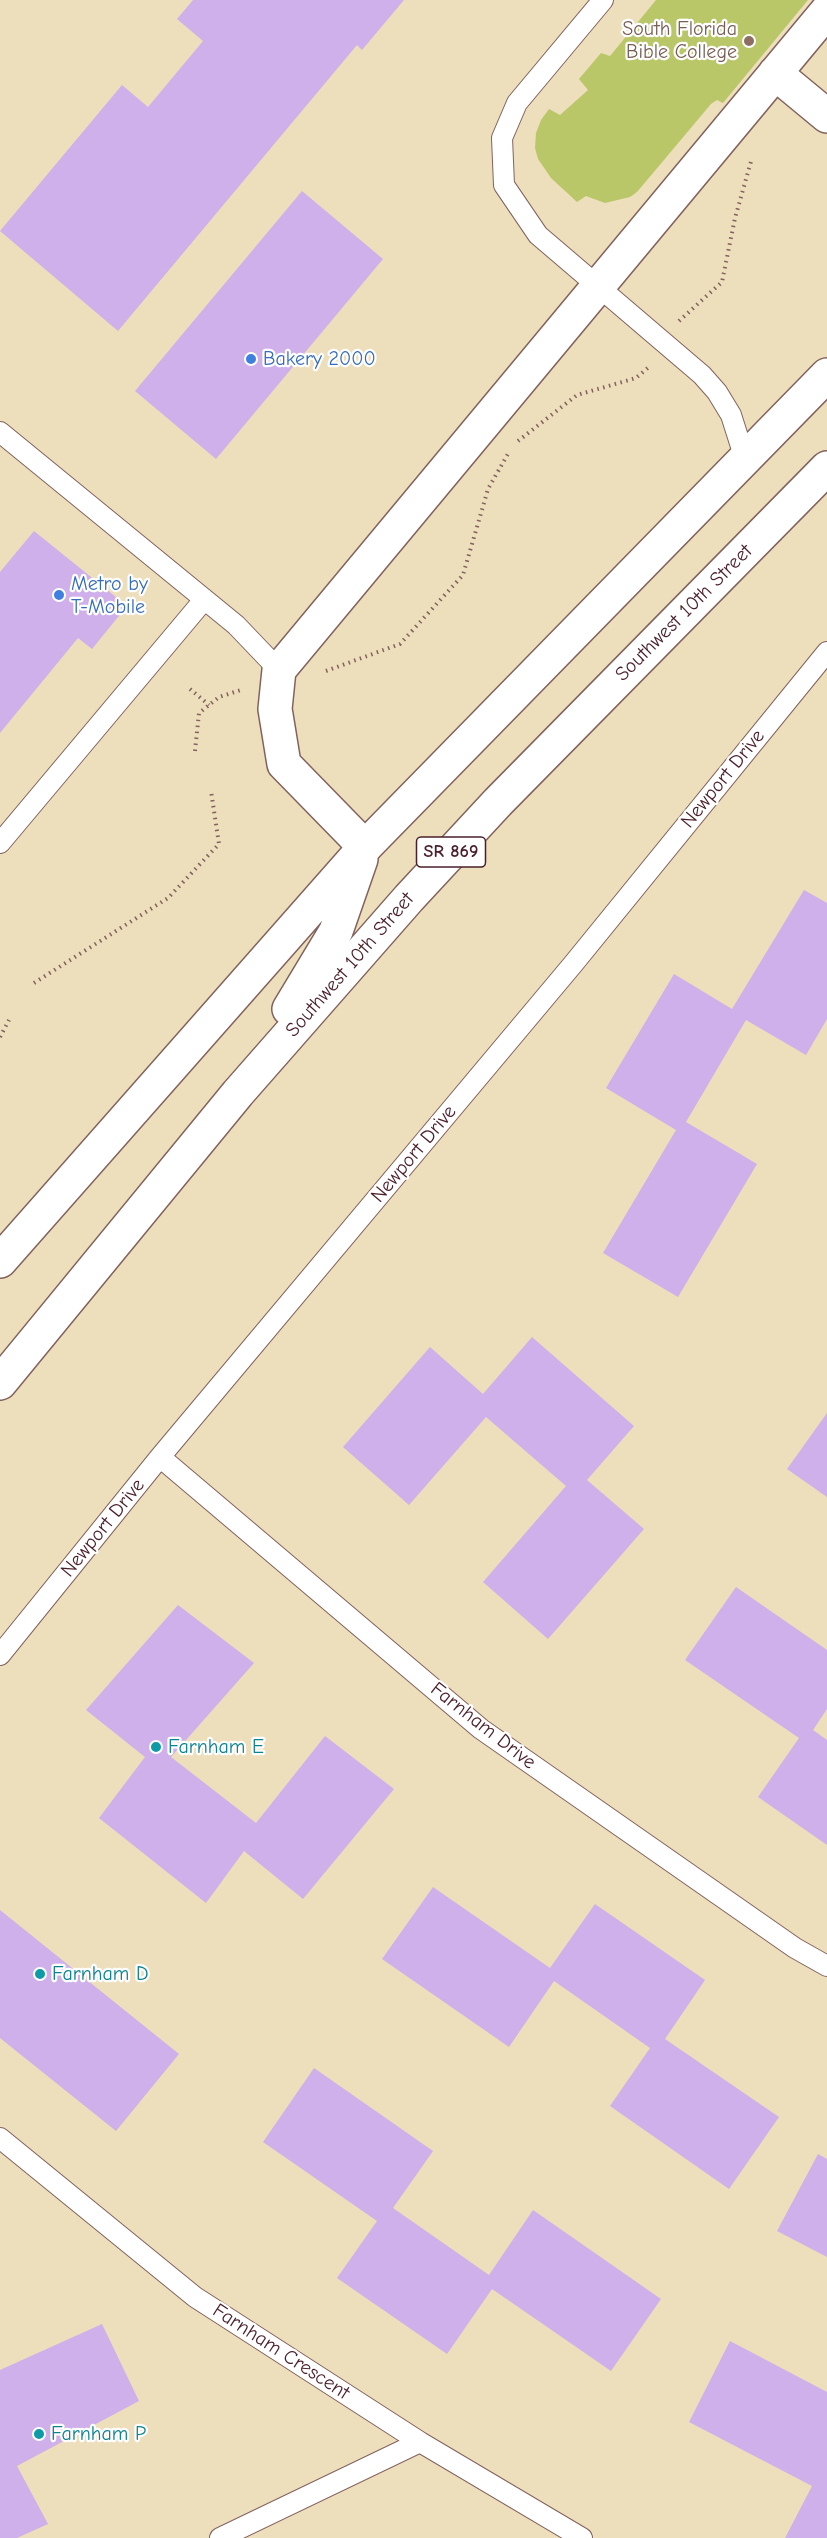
<!DOCTYPE html>
<html>
<head>
<meta charset="utf-8">
<style>
	body { margin:0 }
	canvas { display:block; background:#eddebc }
</style>
</head>
<body>
<canvas width="827" height="2538"></canvas>
<script>
const c = document.querySelector('canvas').getContext('2d');
c.lineJoin = 'round';
function fill(path, color) { c.fillStyle = color; c.fill(path, 'evenodd'); }
const shape = rows => new Path2D(rows.map(r => 'M' + r).join(''));
function stroke(path, color, width, dash) { c.strokeStyle = color; c.lineWidth = width; c.lineCap = dash ? 'butt' : 'round'; c.setLineDash(dash || []); c.stroke(path); }
function write(font, color, halo, rows, align = 'center') {
  c.font = font + ' "Comic Neue",sans-serif'; c.lineWidth = 4.5; c.setLineDash([]); c.textBaseline = 'middle'; c.strokeStyle = halo; c.fillStyle = color; for (const [text, x, y, turn = 0] of rows) {
    c.save(); c.translate(x, y); c.rotate((+turn || 0) * Math.PI / 180); c.textAlign = isNaN(turn) ? turn : align; if (halo) c.strokeText(text, 0, 0); c.fillText(text, 0, 0); c.restore();
  }
}
const green = shape([
	[656,0,808,0,723,103,717,100,711,104,637,192,630,197,605,203,586,196,577,202,551,178,538,159,535,148,536,133,541,120,549,109,560,115,588,90,579,79,601,53,610,56]
]);
const building = shape([
	[193,0,404,0,362,50,357,45,118,331,0,231,122,85,148,107,203,41,177,19],
	[302,191,383,259,216,459,135,391],
	[34,531,127,606,92,649,78,638,0,733,0,572],
	[804,890,827,903,827,1019,806,1055,746,1020,686,1122,757,1164,678,1297,603,1253,676,1130,606,1088,674,974,732,1009],
	[532,1337,634,1426,587,1480,644,1529,548,1639,483,1582,566,1486,486,1417,409,1505,343,1447,430,1347,483,1394],
	[827,1413,827,1497,787,1469],
	[736,1587,827,1650,827,1709,813,1730,827,1740,827,1845,758,1797,799,1738,685,1660],
	[178,1605,254,1663,171,1757,256,1823,325,1736,394,1789,303,1899,244,1851,206,1903,99,1818,145,1757,86,1710],
	[433,1887,550,1968,595,1904,705,1980,665,2039,779,2117,729,2189,610,2106,650,2048,554,1981,509,2047,382,1959],
	[0,1910,179,2054,116,2131,0,2038],
	[314,2068,433,2151,393,2208,489,2275,533,2210,661,2299,611,2371,492,2289,447,2354,337,2278,377,2221,263,2142],
	[818,2154,827,2159,827,2257,777,2231],
	[102,2324,139,2401,17,2466,48,2524,17,2538,0,2538,0,2370],
	[730,2341,827,2392,827,2538,785,2538,812,2486,689,2422]
]);
const path = shape([
	[679,321,722,282,735,218,752,158],
	[518,441,577,395,636,378,649,367],
	[326,671,400,644,463,575,488,489,509,452],
	[190,689,209,705],
	[195,751,199,713,219,697,241,690],
	[34,983,168,898,219,844,211,791],
	[0,1037,9,1020]
]);
const service = shape([
	[603,0,517,103,502,138,504,185,538,235,702,375,717,392,731,415,745,459],
	[0,432,236,625,279,670],
	[0,843,203,601],
	[160,1457,481,1729,795,1948,827,1966],
	[0,1655,160,1457,574,963,827,652],
	[0,2138,195,2297,420,2442,582,2538],
	[220,2538,420,2442]
]);
const minor = shape([
	[775,73,827,116],
	[365,847,284,764,275,709,279,670,827,11]
]);
const primary = shape([
	[289,1009,336,931,361,859],
	[0,1261,365,847,827,375],
	[0,1383,238,1093,409,898,498,802,827,468]
]);
const markers = [
	[749,41,6,"#8d6e63"],
	[251,359,6,"#3f7fe0"],
	[59,595,6,"#3f7fe0"],
	[156,1747,6,"#0f9aa8"],
	[40,1974,6,"#0f9aa8"],
	[39,2434,6,"#0f9aa8"]
];
const shields = [
	[451,852,69]
];
const shieldNames = [
	["SR 869",451,852]
];
const educationNames = [
	["South Florida",737,29],
	["Bible College",737,52]
];
const shopNames = [
	["Bakery 2000",263,359],
	["Metro by",71,584],
	["T-Mobile",71,607]
];
const streetNames = [
	["Southwest 10th Street",684,613,-45],
	["Newport Drive",723,779,-51],
	["Southwest 10th Street",350,965,-49],
	["Newport Drive",414,1154,-50],
	["Newport Drive",103,1528,-51],
	["Farnham Drive",483,1726,38],
	["Farnham Crescent",281,2352,33]
];
const cultureNames = [
	["Farnham E",168,1747],
	["Farnham D",52,1974],
	["Farnham P",51,2434]
];
fill(green, '#b9c769');
fill(building, '#cfb0ea');
stroke(service, '#83625e', 22);
stroke(minor, '#83625e', 36);
stroke(primary, '#83625e', 36);
stroke(path, '#83625e', 4, [1.5, 4.5]);
stroke(service, '#fff', 20);
stroke(minor, '#fff', 33);
stroke(primary, '#fff', 33);
for (const [x, y, r, color] of markers) { const dot = new Path2D(); dot.arc(x, y, r, 0, 2 * Math.PI); c.fillStyle = color; c.fill(dot); stroke(dot, '#fff', 2); }
for (const [x, y, w] of shields) { const box = new Path2D(); box.roundRect(x - w / 2, y - 15, w, 30, 4.5); c.fillStyle = '#fff'; c.fill(box); stroke(box, '#4a1f2b', 1.5); }
write('bold 18px', '#4a1f2b', null, shieldNames);
write('20px', '#785e54', '#fff', educationNames, 'right');
write('20px', '#366cbe', '#fff', shopNames, 'left');
write('20px', '#4a1f2b', '#fff', streetNames);
write('20px', '#0d838f', '#fff', cultureNames, 'left');
</script>
</body>
</html>
